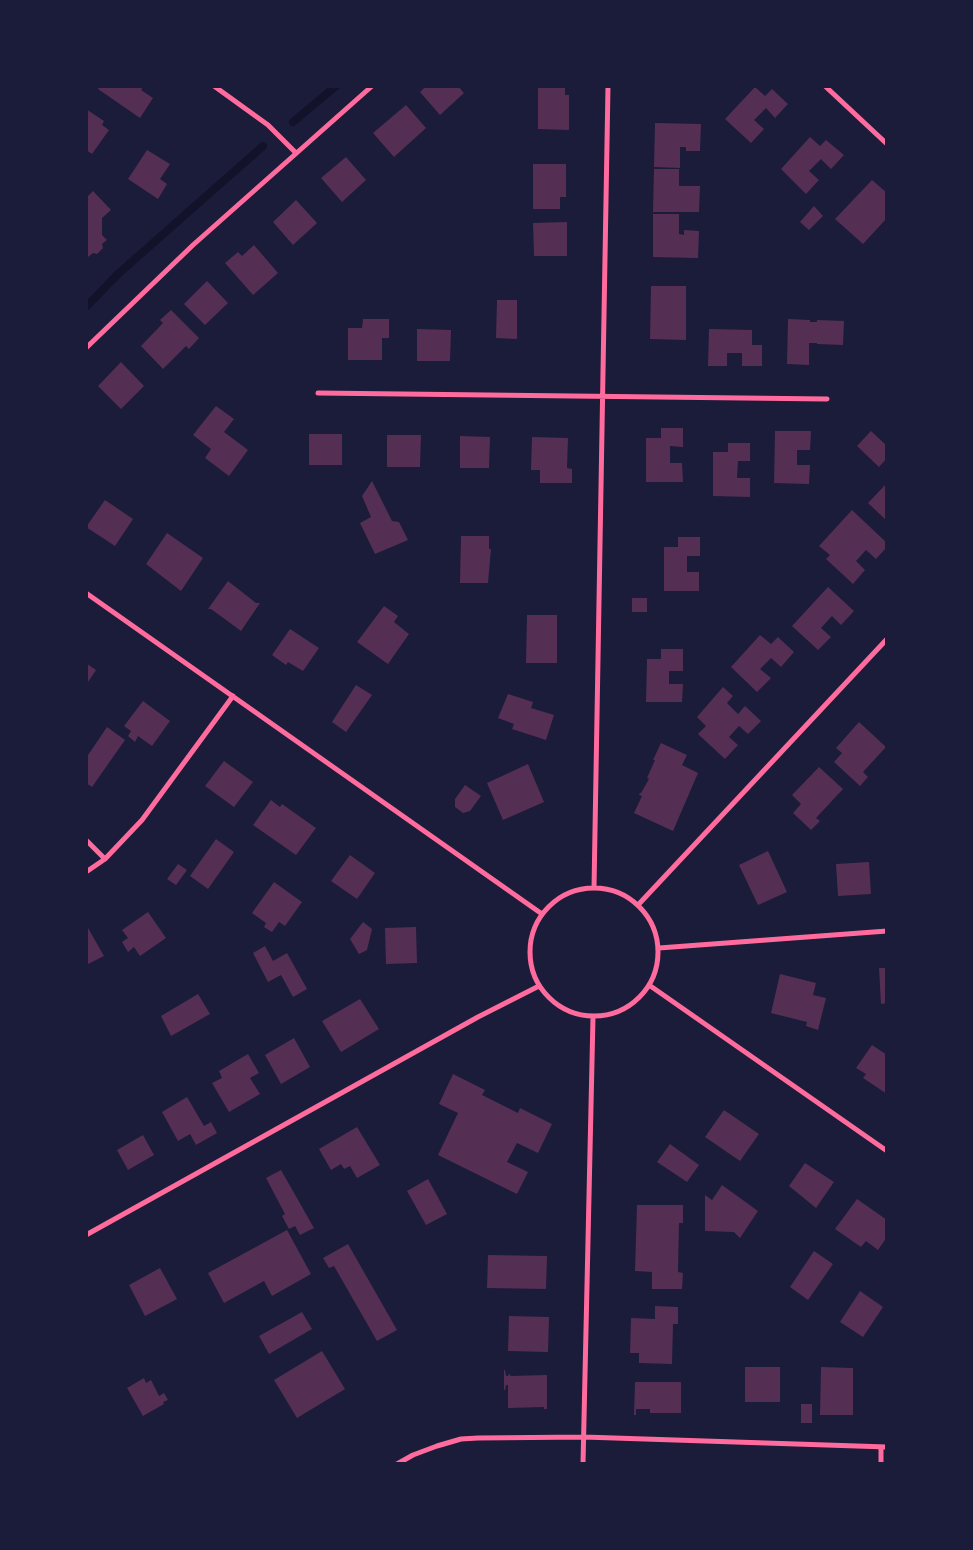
<!DOCTYPE html>
<html>
<head>
<meta charset="utf-8">
<style>
	body { margin:0 }
	#map { position:relative; width:973px; height:1550px; overflow:hidden; background:#1b1b3a; font-family:"Titillium Web",sans-serif }
	canvas { display:block }
	.frame { position:absolute; inset:0; border:88px solid #1b1b3a; pointer-events:none }
</style>
</head>
<body>
<div id="map">
<canvas width="973" height="1550"></canvas>
<div class="frame"></div>
</div>
<script>
const c = document.querySelector('canvas').getContext('2d');
c.lineJoin = 'round';
const shape = rows => new Path2D(rows.map(r => 'M' + r).join(''));
function stroke(path, color, width, dash) { c.strokeStyle = color; c.lineWidth = width; c.lineCap = dash ? 'butt' : 'round'; c.setLineDash(dash || []); c.stroke(path); }
function fill(path, color) { c.fillStyle = color; c.fill(path, 'evenodd'); }
const stream = shape([
	[293,122,336,86],
	[86,307,118,274,263,146]
]);
const building = shape([
	[100,86,144,86,141,90,153,98,140,118,98,89],
	[426,86,458,86,464,93,440,115,420,92],
	[538,86,565,86,565,95,569,95,569,130,538,129],
	[755,87,765,96,772,89,788,104,775,118,766,108,754,120,764,129,751,143,725,119],
	[406,105,426,128,394,157,373,133],
	[86,109,104,121,102,125,109,130,92,154,86,150],
	[655,123,701,124,700,151,686,151,686,147,680,147,680,168,654,167],
	[810,137,820,146,826,140,844,155,831,169,821,159,809,171,819,180,806,194,781,169],
	[147,150,170,164,160,179,167,184,158,199,128,179],
	[346,157,366,180,342,202,321,178],
	[533,164,566,164,566,197,560,197,560,209,533,209],
	[654,169,679,169,679,186,700,186,699,212,653,212],
	[872,180,887,193,887,218,863,244,835,219],
	[93,191,111,210,102,218,102,235,107,240,102,244,103,248,97,254,93,253,88,257,86,255,86,198],
	[296,200,317,223,293,245,273,222],
	[814,206,823,216,809,230,800,222],
	[653,214,679,214,679,234,684,235,684,230,699,231,698,258,653,257],
	[567,222,567,256,534,256,533,223],
	[254,245,278,273,253,295,225,263,238,252,242,256],
	[207,281,228,303,205,325,184,304],
	[651,286,686,286,686,340,650,339],
	[497,300,517,300,517,339,496,338],
	[171,310,199,338,189,349,186,346,163,369,141,346,163,323,160,320],
	[363,319,389,319,389,338,382,338,382,360,348,360,348,328,362,328],
	[788,319,810,320,810,322,817,322,817,320,844,321,843,345,817,344,817,343,809,343,809,365,787,364],
	[417,329,451,330,450,361,417,361],
	[709,329,752,330,752,345,762,345,762,366,742,366,742,353,727,353,727,366,708,366],
	[121,362,144,386,121,409,98,386],
	[216,406,234,419,224,432,248,450,229,476,205,458,211,449,193,435],
	[661,428,683,428,683,447,670,446,670,463,682,463,683,482,646,482,646,438,661,438],
	[775,431,811,431,810,450,797,450,797,465,810,465,809,484,774,483],
	[871,431,887,446,887,458,879,467,857,446],
	[309,434,342,434,342,465,309,465],
	[387,435,421,435,420,467,387,467],
	[460,436,490,437,489,468,460,468],
	[532,437,568,438,567,468,572,469,572,483,540,483,540,470,531,470],
	[728,443,750,443,750,461,738,461,737,478,750,478,750,497,713,496,713,452,728,452],
	[372,481,392,521,399,522,408,540,375,554,360,523,371,517,362,496],
	[887,483,887,521,868,503],
	[105,500,133,519,115,546,86,527],
	[852,510,887,543,887,547,876,559,866,550,856,561,865,570,853,584,826,559,830,555,819,546],
	[167,533,203,558,181,591,146,564],
	[461,536,489,536,489,549,491,549,488,583,460,583],
	[678,537,700,537,700,556,687,556,687,572,699,572,699,591,664,591,664,547,678,547],
	[228,581,256,603,260,603,241,631,211,609,208,609],
	[828,587,854,611,841,625,832,616,821,628,831,637,818,650,792,626],
	[632,598,647,598,647,612,632,612],
	[384,606,398,616,394,622,409,634,388,664,357,642],
	[527,615,557,615,557,663,526,663],
	[290,629,319,648,303,671,288,662,286,665,272,655],
	[760,635,771,644,778,637,794,652,781,667,771,658,760,669,771,678,757,692,731,667],
	[661,649,683,649,683,671,669,671,669,684,683,684,682,702,646,702,647,659,661,659],
	[86,663,96,670,86,685],
	[356,685,372,695,346,732,332,722],
	[723,687,733,696,727,703,738,714,745,706,761,721,748,734,739,726,729,737,738,745,725,759,698,734,706,726,697,717],
	[508,694,533,702,531,708,554,715,546,740,512,729,514,724,498,718],
	[143,701,170,721,152,746,138,736,135,742,128,736,131,731,124,726],
	[859,722,886,747,863,772,868,777,860,786,834,762,842,753,836,748],
	[107,727,125,740,92,787,86,783,86,758],
	[661,743,687,755,682,765,698,773,673,831,634,813,642,796,639,795,640,793,641,793,649,779,647,778,655,760,653,760],
	[224,761,253,782,234,807,205,786],
	[528,764,544,802,503,820,487,783],
	[819,767,843,789,816,818,820,821,811,830,793,813,801,804,792,795],
	[465,785,481,796,470,811,463,813,455,807,455,799],
	[271,800,280,807,282,804,316,828,296,855,253,825],
	[216,839,234,852,208,889,190,876],
	[768,851,787,892,758,905,739,865],
	[350,855,375,873,357,899,331,881],
	[869,862,871,894,838,896,836,864],
	[178,864,187,870,176,885,167,879],
	[274,882,302,902,285,926,279,922,272,932,264,927,266,923,252,913],
	[148,912,166,938,140,956,134,947,128,952,122,942,128,938,122,930],
	[363,922,372,929,367,950,359,954,350,939],
	[416,927,417,963,386,964,385,928],
	[88,928,104,956,86,965,86,929],
	[265,946,273,961,287,953,307,989,293,997,281,975,268,982,253,953],
	[879,968,887,968,887,1003,881,1004],
	[780,974,816,983,813,995,826,998,818,1030,806,1026,807,1022,771,1013],
	[198,994,210,1014,171,1036,161,1016],
	[360,999,379,1029,341,1052,322,1021],
	[294,1038,310,1067,281,1084,265,1055],
	[872,1045,887,1055,887,1094,863,1078,866,1074,856,1068],
	[248,1054,259,1073,250,1078,260,1094,229,1112,212,1083,222,1078,219,1071],
	[453,1074,485,1090,482,1095,518,1113,520,1108,552,1124,538,1153,517,1143,507,1162,528,1172,517,1194,438,1155,458,1113,439,1104],
	[187,1097,204,1126,211,1122,217,1133,196,1145,190,1134,178,1141,162,1112],
	[724,1110,759,1134,740,1161,705,1137],
	[357,1127,380,1165,357,1178,350,1166,344,1169,341,1164,331,1170,319,1149],
	[143,1135,154,1155,128,1170,117,1150],
	[670,1144,699,1165,687,1182,657,1162],
	[805,1163,834,1182,816,1208,789,1186],
	[281,1170,314,1228,300,1235,295,1226,289,1229,282,1216,285,1214,266,1178],
	[428,1179,447,1214,426,1225,407,1191],
	[722,1185,758,1211,740,1238,734,1232,705,1231,705,1195,712,1200],
	[857,1199,887,1220,887,1237,878,1250,866,1241,861,1247,835,1229],
	[637,1205,683,1205,683,1223,679,1223,678,1272,683,1273,682,1289,652,1289,652,1272,635,1271],
	[287,1230,311,1274,272,1296,264,1281,224,1303,208,1273],
	[348,1244,397,1330,377,1341,334,1266,329,1268,323,1258],
	[814,1251,833,1264,808,1300,790,1287],
	[488,1255,547,1256,546,1289,487,1288],
	[160,1268,177,1299,145,1316,129,1285],
	[860,1291,883,1307,863,1337,840,1322],
	[655,1306,678,1307,678,1324,673,1324,672,1364,639,1363,639,1353,630,1353,631,1318,655,1319],
	[302,1312,312,1329,269,1354,259,1336],
	[509,1316,549,1317,548,1352,508,1351],
	[322,1351,345,1389,297,1418,274,1380],
	[745,1367,780,1367,780,1402,745,1402],
	[821,1367,853,1368,853,1415,820,1415],
	[504,1370,505,1370,506,1376,508,1376,509,1374,511,1376,547,1375,547,1409,544,1409,544,1407,508,1408,508,1385,506,1385,505,1390,504,1390],
	[144,1378,146,1383,151,1380,159,1396,164,1393,168,1400,163,1402,164,1404,143,1416,127,1388],
	[635,1382,681,1382,681,1413,650,1413,650,1409,636,1409,636,1415,634,1415],
	[801,1404,812,1404,812,1423,801,1423]
]);
const minor = shape([
	[214,86,268,125,296,153],
	[825,86,887,144],
	[86,348,193,245,372,86],
	[318,393,827,399],
	[86,593,542,914],
	[86,840,105,859],
	[86,872,105,859,142,820,233,696],
	[594,888,608,86],
	'530 952a64 64 0 1 1 128 0a64 64 0 1 1-128 0Z',
	[638,905,887,639],
	[659,948,887,931],
	[649,985,887,1151],
	[86,1235,478,1017,539,986],
	[397,1464,413,1455,437,1446,461,1439,478,1438,584,1437,887,1447],
	[583,1464,593,1017],
	[881,1464,881,1447]
]);
stroke(stream, '#12122b', 8);
fill(building, '#542f53');
stroke(minor, '#ff6b9d', 5);
</script>
</body>
</html>
